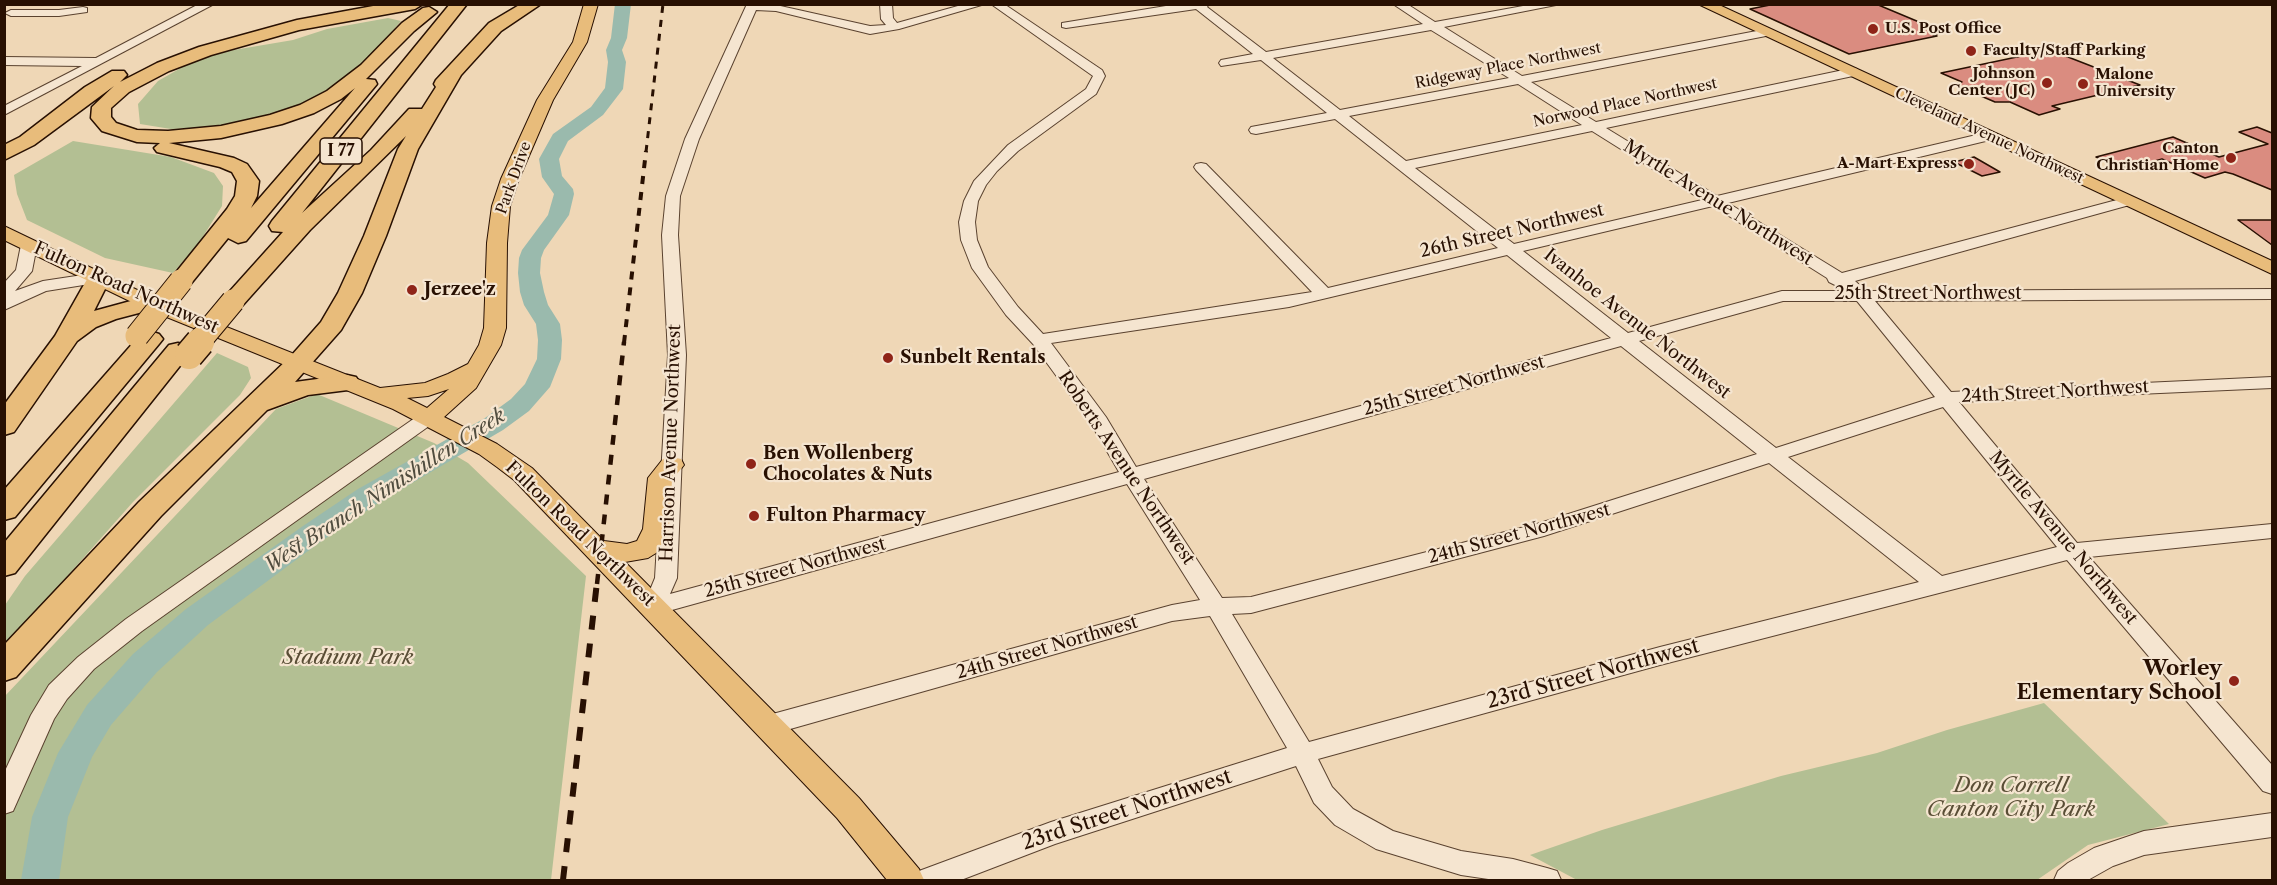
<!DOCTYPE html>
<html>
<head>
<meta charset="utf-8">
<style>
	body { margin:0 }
	#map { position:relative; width:2277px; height:885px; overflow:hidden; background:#efd7b6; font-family:"Libre Caslon Text",serif }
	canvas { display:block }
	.frame { position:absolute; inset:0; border:6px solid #281002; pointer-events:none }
</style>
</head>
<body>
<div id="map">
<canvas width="2277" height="885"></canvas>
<div class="frame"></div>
</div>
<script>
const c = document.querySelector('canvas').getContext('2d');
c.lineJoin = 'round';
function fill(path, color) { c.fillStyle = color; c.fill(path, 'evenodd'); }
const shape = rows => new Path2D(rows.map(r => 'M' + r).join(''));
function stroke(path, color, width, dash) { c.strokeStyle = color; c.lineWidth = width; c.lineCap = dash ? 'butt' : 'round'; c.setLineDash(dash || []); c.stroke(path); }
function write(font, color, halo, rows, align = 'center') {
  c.font = font + ' "Libre Caslon Text",serif'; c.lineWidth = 4.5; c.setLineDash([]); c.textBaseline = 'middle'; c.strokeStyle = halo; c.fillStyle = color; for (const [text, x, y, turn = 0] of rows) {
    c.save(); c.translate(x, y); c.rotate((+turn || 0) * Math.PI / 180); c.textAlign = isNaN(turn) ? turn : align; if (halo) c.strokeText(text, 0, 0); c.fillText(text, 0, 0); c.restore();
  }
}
const green = shape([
	[388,18,401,21,359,71,332,91,283,112,229,127,171,129,140,124,138,104,158,81,186,65,222,52,293,40,327,29],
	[73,141,171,157,214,173,223,186,222,206,199,243,173,273,105,258,27,220,17,194,14,175],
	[217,353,248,367,251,378,240,395,133,502,17,633,5,643,5,605,25,576],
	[317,394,434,443,468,463,586,576,551,880,5,880,4,697,276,409],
	[2044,703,2169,824,2088,845,2037,880,1577,880,1530,855,1602,830,1781,776,1877,753,1947,730]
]);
const river = shape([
	[615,4,631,4,627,38,622,50,626,62,623,89,603,115,568,141,559,159,562,176,573,189,574,194,569,215,544,250,541,258,540,273,544,292,548,305,560,324,562,340,561,359,550,387,529,411,503,430,378,503,323,540,208,625,157,672,111,725,92,757,68,817,59,880,21,880,32,817,58,753,87,705,133,654,186,609,303,526,358,489,485,418,511,399,525,384,537,359,538,340,536,324,524,305,520,292,518,273,519,258,522,250,548,215,554,194,542,177,539,159,553,134,591,107,605,88,608,62,606,50,611,38,615,4]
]);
const building = shape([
	[1775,4,1876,4,1943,32,1933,35,1937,36,1849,54,1750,9,1775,4],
	[2050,50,2140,85,2052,106,2060,109,2039,115,2010,102,1995,102,1953,84,1962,82,1941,73,2050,50],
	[2257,127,2272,133,2272,190,2233,174,2225,172,2205,178,2162,159,2130,168,2117,166,2096,157,2173,137,2219,157,2268,144,2239,132,2257,127],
	[1974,157,2000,172,1982,176,1954,162,1974,157],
	[2238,220,2272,220,2272,245,2238,220]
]);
const minor = shape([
	[199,4,214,4,4,115,4,106,82,66,4,65,4,57,96,58,199,4],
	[747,4,776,5,870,26,886,25,881,19,880,4,892,4,893,18,897,23,965,4,985,4,899,29,870,34,776,11,756,10,699,139,680,196,678,235,686,355,677,578,670,594,1119,472,1090,422,1033,344,1006,315,972,268,961,240,959,222,964,201,974,181,1008,145,1086,89,1093,76,991,4,1004,4,1102,70,1105,76,1096,94,1018,151,997,171,986,185,978,201,975,222,977,240,988,267,1018,307,1043,334,1312,292,1196,170,1194,167,1196,164,1201,163,1206,164,1328,288,1498,248,1335,119,1256,134,1251,133,1249,130,1251,127,1327,113,1261,60,1221,66,1219,63,1221,60,1253,54,1196,9,1066,28,1062,27,1062,23,1178,4,1209,4,1207,7,1266,52,1423,24,1393,4,1407,4,1435,22,1534,4,1561,4,1444,27,1522,76,1767,29,1771,31,1771,35,1531,82,1596,122,1853,68,1857,69,1859,72,1857,75,1853,76,1606,128,1717,196,1989,132,1994,133,1996,136,1994,139,1728,203,1842,273,2128,197,2135,201,2133,204,1855,281,1866,291,2272,289,2272,299,1875,301,1951,392,2272,377,2272,388,1959,402,2077,543,2272,524,2272,538,2089,557,2272,765,2272,794,2263,791,2067,560,1660,665,1318,759,1332,787,1353,809,1393,831,1461,851,1513,859,1547,868,1557,871,1561,880,1495,880,1461,875,1376,849,1335,825,1314,803,1296,766,1055,844,961,880,915,880,919,871,1051,822,1287,748,1210,616,1172,621,769,735,760,732,757,725,760,718,769,715,1172,605,1200,600,1127,484,654,615,646,613,643,607,655,578,668,355,662,235,666,196,685,139,747,4],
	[1431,30,1509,78,1340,110,1273,58,1431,30],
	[1518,84,1582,125,1406,161,1349,116,1518,84],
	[1592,131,1702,200,1514,244,1415,168,1592,131],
	[1713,206,1827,278,1829,282,1847,291,1782,291,1628,333,1523,251,1713,206],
	[1507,255,1611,338,1136,467,1106,417,1051,343,1289,307,1507,255],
	[1783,301,1857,301,1935,397,1776,448,1639,341,1783,301],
	[1621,346,1757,454,1540,523,1251,597,1222,598,1144,479,1621,346],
	[1943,407,2057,547,1942,576,1788,457,1943,407],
	[1769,463,1919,582,1660,647,1309,742,1232,614,1251,613,1544,536,1769,463],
	[83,7,87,8,87,12,59,16,11,16,5,13,11,10,59,10,83,7],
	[29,240,37,245,32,271,15,291,43,281,96,273,104,278,96,283,46,291,4,310,4,283,16,270,21,245,29,240],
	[429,411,436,413,439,417,436,421,142,631,94,669,67,699,54,719,13,811,4,814,4,773,31,715,49,685,78,657,126,619,422,413,429,411],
	[2272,813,2272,837,2144,855,2113,866,2088,880,2054,880,2058,871,2068,863,2094,848,2144,831,2272,813]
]);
const major = shape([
	[584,4,598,4,587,42,553,100,519,179,510,206,507,243,506,328,501,345,476,388,444,417,497,444,532,468,604,541,627,544,637,541,643,529,648,478,663,459,672,457,681,459,684,465,672,480,669,529,660,547,656,553,648,558,625,562,859,798,919,869,924,880,887,880,837,818,514,480,497,467,479,454,393,409,142,307,4,240,4,226,156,299,380,388,425,383,448,374,468,364,479,345,484,328,487,243,492,206,501,179,537,100,573,42,584,4],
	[449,389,427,408,407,398,428,396,449,389],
	[1698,4,1717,4,2272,261,2272,274,1698,4]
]);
const highway = shape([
	[384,4,423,4,415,9,299,30,211,55,169,71,129,92,111,108,111,117,116,123,137,130,168,131,221,126,270,115,300,105,327,91,361,65,402,23,423,8,429,7,437,12,414,31,366,79,375,80,377,84,246,241,238,243,228,238,189,286,181,288,173,286,169,281,227,209,235,196,237,181,232,172,220,167,157,152,154,148,160,143,137,142,102,131,91,118,92,107,114,86,34,145,4,160,4,145,20,137,85,87,112,71,124,71,127,75,120,82,157,63,199,47,297,20,384,4],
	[355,88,251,208,257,196,259,181,247,164,234,158,169,143,221,138,282,124,314,113,341,99,355,88],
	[450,4,467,4,302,213,371,150,409,109,422,109,436,87,434,84,436,80,489,23,521,4,541,4,501,31,461,75,418,149,386,236,362,293,341,330,295,382,347,375,356,377,360,383,356,389,308,395,267,410,161,516,16,677,4,681,4,645,139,502,291,356,321,322,338,293,364,236,398,149,406,136,310,230,242,306,233,308,224,306,221,301,283,232,272,231,269,226,272,221,450,4],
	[98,272,106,274,110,279,94,311,149,296,158,298,161,303,158,308,116,319,96,327,77,341,14,432,4,435,4,405,55,336,90,274,98,272],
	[150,331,159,334,163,339,159,344,15,517,4,520,4,490,141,334,150,331],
	[178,343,187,345,191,351,187,357,15,573,4,576,4,543,169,345,178,343]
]);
const railFar3 = shape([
	[646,152,663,4]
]);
const railFar2 = shape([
	[624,343,646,151]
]);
const railFar1 = shape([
	[597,584,624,342]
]);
const rail = shape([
	[563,880,597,582]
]);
const highwayBridgeFar1 = shape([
	[137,336,181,281],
	[198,343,233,301]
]);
const highwayBridge = shape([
	[189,355,200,342]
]);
const markers = [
	[1873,29,6,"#8f2418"],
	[1971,51,6,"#8f2418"],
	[2047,83,6,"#8f2418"],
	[2083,84,6,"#8f2418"],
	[2231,158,6,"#8f2418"],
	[1969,164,6,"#8f2418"],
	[412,290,6,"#8f2418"],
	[888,358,6,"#8f2418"],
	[751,464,6,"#8f2418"],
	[754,516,6,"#8f2418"],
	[2234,681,6,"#8f2418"]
];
const farPoinames = [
	["U.S. Post Office",1885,29],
	["Faculty/Staff Parking",1983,51],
	["Johnson",2035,74,"right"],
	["Center (JC)",2035,91,"right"],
	["Malone",2095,75],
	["University",2095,92],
	["Canton",2219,149,"right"],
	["Christian Home",2219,166,"right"],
	["A-Mart Express",1957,164,"right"]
];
const farStreetnames = [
	["Ridgeway Place Northwest",1508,66,-11],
	["Norwood Place Northwest",1625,103,-12],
	["Cleveland Avenue Northwest",1989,136,25],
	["Park Drive",514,178,-70]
];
const shields = [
	[341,151,42]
];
const shieldNames = [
	["I 77",341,151]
];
const streetNames = [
	["Myrtle Avenue Northwest",1718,203,32],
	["26th Street Northwest",1512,231,-13],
	["Fulton Road Northwest",126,288,24],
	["25th Street Northwest",1928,294],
	["Ivanhoe Avenue Northwest",1637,324,38],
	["25th Street Northwest",1454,386,-15],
	["24th Street Northwest",2055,392,-3],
	["Harrison Avenue Northwest",671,443,-88],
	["Roberts Avenue Northwest",1126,468,56],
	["Fulton Road Northwest",580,534,44],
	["24th Street Northwest",1519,534,-15],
	["Myrtle Avenue Northwest",2063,538,50],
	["25th Street Northwest",795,568,-15],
	["24th Street Northwest",1047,648,-16]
];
const poiNames = [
	["Jerzee'z",424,290],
	["Sunbelt Rentals",900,358],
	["Ben Wollenberg",763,454],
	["Chocolates & Nuts",763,475],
	["Fulton Pharmacy",766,516]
];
const waterNames = [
	["West Branch Nimishillen Creek",385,491,-33]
];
const nearParknames = [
	["Stadium Park",348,658],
	["Don Correll",2011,786],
	["Canton City Park",2011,810]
];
const nearPoinames = [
	["Worley",2222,669],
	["Elementary School",2222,693]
];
const nearStreetnames = [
	["23rd Street Northwest",1593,674,-15],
	["23rd Street Northwest",1127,810,-18]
];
fill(green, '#b3bf93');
fill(river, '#9abaad');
fill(building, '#da8c80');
stroke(building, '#281002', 1.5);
stroke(minor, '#5a422f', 2);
stroke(major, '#281002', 2);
stroke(highway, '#281002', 3);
fill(minor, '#f5e5d0');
fill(major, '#e8bc7b');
fill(highway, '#e8bc7b');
stroke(railFar3, '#281002', 3, [7, 7]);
stroke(railFar2, '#281002', 4, [8, 8]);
stroke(railFar1, '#281002', 4.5, [10, 10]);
stroke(rail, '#281002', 6, [14, 14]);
stroke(highwayBridgeFar1, '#281002', 25, []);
stroke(highwayBridge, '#281002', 31, []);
stroke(highwayBridgeFar1, '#e8bc7b', 23);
stroke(highwayBridge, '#e8bc7b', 28);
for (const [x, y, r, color] of markers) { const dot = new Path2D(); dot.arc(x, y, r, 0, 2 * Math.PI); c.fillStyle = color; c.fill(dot); stroke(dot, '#f5e5d0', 2); }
write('bold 15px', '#281002', '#f5e5d0', farPoinames, 'left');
write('15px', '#281002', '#f5e5d0', farStreetnames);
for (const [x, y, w] of shields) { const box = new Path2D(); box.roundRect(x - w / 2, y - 13, w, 26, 4.5); c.fillStyle = '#f5e5d0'; c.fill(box); stroke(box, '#281002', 1.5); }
write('bold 16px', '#281002', null, shieldNames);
write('18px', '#281002', '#f5e5d0', streetNames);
write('bold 18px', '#281002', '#f5e5d0', poiNames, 'left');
write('italic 20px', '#504c3e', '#f5e5d0', waterNames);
write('italic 21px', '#594d35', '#f5e5d0', nearParknames);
write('bold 21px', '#281002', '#f5e5d0', nearPoinames, 'right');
write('21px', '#281002', '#f5e5d0', nearStreetnames);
</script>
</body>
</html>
